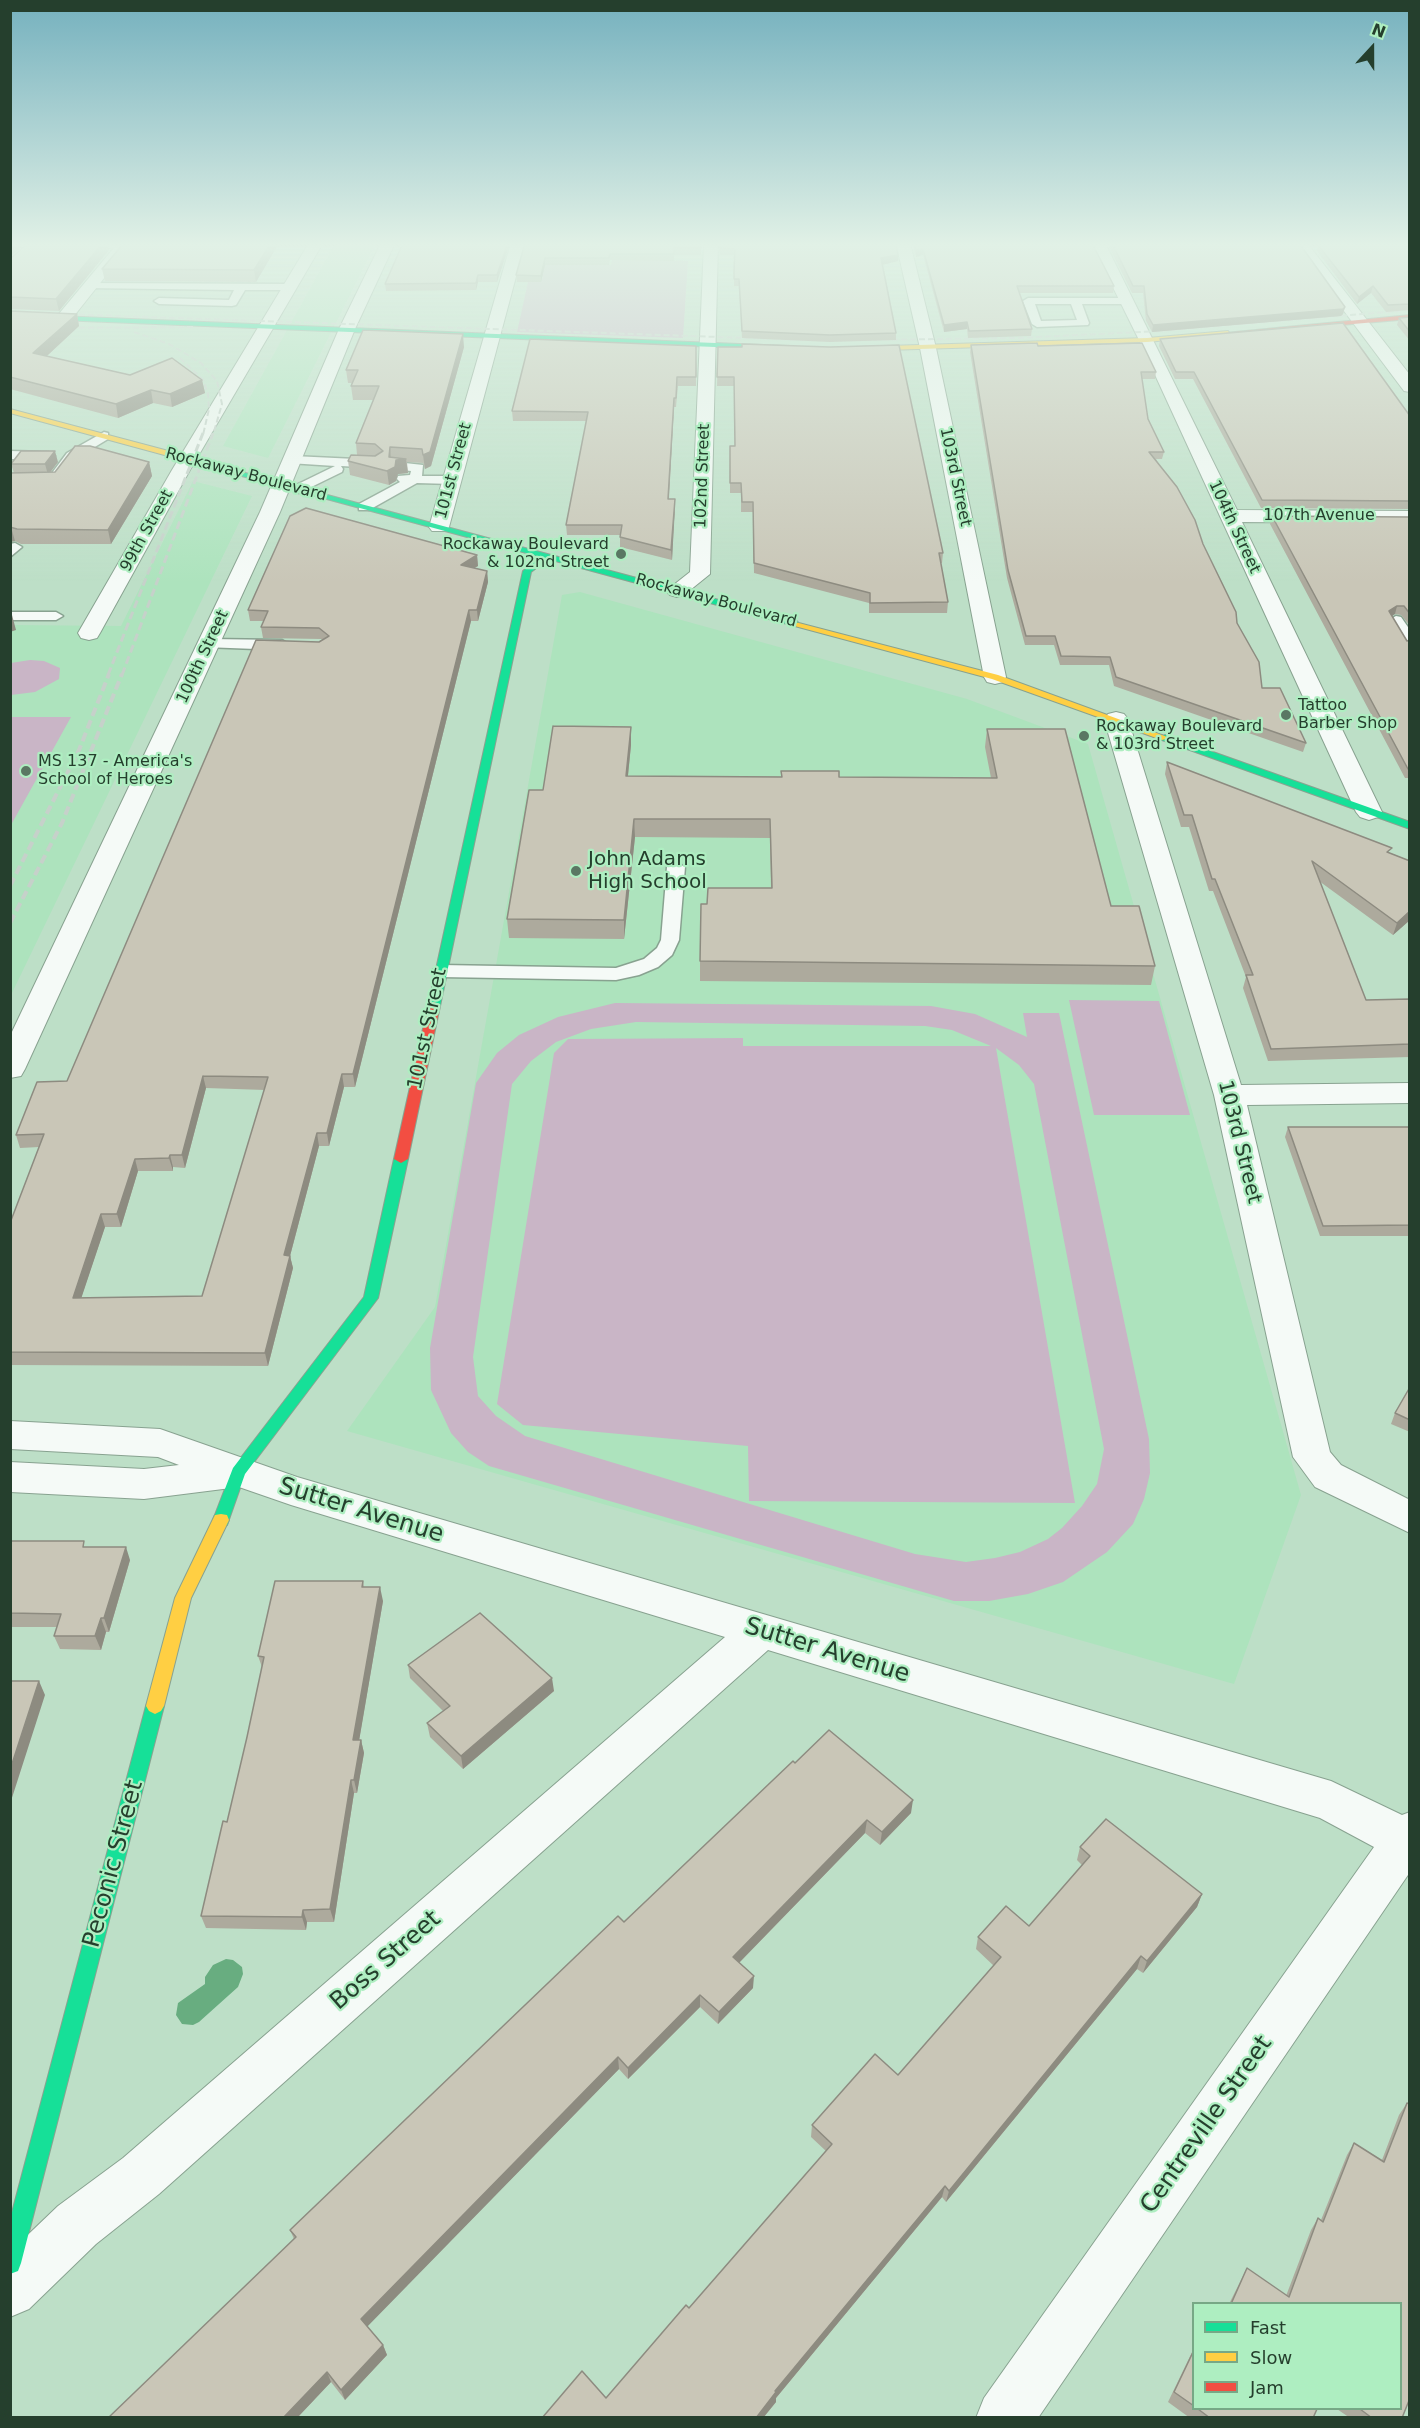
<!DOCTYPE html>
<html>
<head>
<meta charset="utf-8">
<style>
	body { margin:0 }
	#map { position:relative; width:1420px; height:2428px; overflow:hidden; background:#bddfc7; font-family:"DejaVu Sans",sans-serif }
	canvas { display:block }
	.frame { position:absolute; inset:0; border:12px solid #253f2d; pointer-events:none }
	.legend { position:absolute; left:1192px; top:2302px; width:210px; height:108px; box-sizing:border-box; background:#aeeec1; border:2px solid #77a886; margin:0; padding:8px 10px; list-style:none; font-size:18px; color:#253f2d }
	.legend li { display:flex; align-items:center; gap:12px; height:30px }
	.legend b { width:30px; border:2px solid #77a886 }
	.north { position:absolute; left:1342px; top:18px; width:60px; height:60px; -webkit-text-stroke:4px #aeeec1; paint-order:stroke; rotate:21deg; font-size:16px; font-weight:700; line-height:24px; text-align:center; color:#253f2d }
	.north::after { content:''; display:block; margin:auto; width:21px; height:27px; background:#253f2d; clip-path:polygon(50% 0,100% 100%,50% 72%,0 100%) }
</style>
</head>
<body>
<div id="map">
<canvas width="1420" height="2428"></canvas>
<div class="frame"></div>
<ul class="legend">
<li><b style="height:8px;background:#16e098"></b>Fast</li>
<li><b style="height:8px;background:#ffcf43"></b>Slow</li>
<li><b style="height:8px;background:#f24e42"></b>Jam</li>
</ul>
<div class="north">N</div>
</div>
<script>
const c = document.querySelector('canvas').getContext('2d');
c.lineJoin = 'round';
function fill(path, color) { c.fillStyle = color; c.fill(path, 'evenodd'); }
const shape = rows => new Path2D(rows.map(r => 'M' + r).join(''));
function stroke(path, color, width, dash) { c.strokeStyle = color; c.lineWidth = width; c.lineCap = dash ? 'butt' : 'round'; c.setLineDash(dash || []); c.stroke(path); }
function write(font, color, halo, rows, align = 'center') {
  c.font = font + ' "DejaVu Sans",sans-serif'; c.lineWidth = 4.5; c.setLineDash([]); c.textBaseline = 'middle'; c.strokeStyle = halo; c.fillStyle = color; for (const [text, x, y, turn = 0] of rows) {
    c.save(); c.translate(x, y); c.rotate((+turn || 0) * Math.PI / 180); c.textAlign = isNaN(turn) ? turn : align; if (halo) c.strokeText(text, 0, 0); c.fillText(text, 0, 0); c.restore();
  }
}
const built = shape([
	[335,243,376,243,268,458,223,446],
	[193,481,252,496,11,995,11,625,121,626],
	[580,592,967,699,1088,744,1301,1495,1234,1684,347,1431,435,1307,562,595]
]);
const green = shape([
	[613,258,688,261,683,338,517,332,528,282,541,282,543,277,533,265,611,265],
	[30,660,44,661,60,668,59,679,35,692,11,695,11,663],
	[11,717,71,717,11,825,10,717],
	[1069,1000,1159,1001,1190,1115,1094,1115],
	[615,1003,931,1006,975,1014,1027,1037,1023,1013,1059,1013,1149,1439,1150,1473,1144,1499,1133,1524,1107,1552,1063,1582,1028,1594,989,1601,954,1601,489,1466,468,1452,451,1433,431,1390,430,1348,476,1083,497,1053,519,1035,558,1017],
	[636,1022,925,1026,952,1030,991,1046,743,1046,743,1038,568,1039,554,1053,497,1404,523,1425,748,1446,749,1501,1075,1503,996,1048,1019,1065,1034,1084,1104,1449,1097,1484,1082,1506,1062,1528,1048,1539,1020,1552,995,1558,966,1562,915,1554,525,1436,496,1416,478,1396,473,1357,512,1084,531,1061,556,1042,591,1029]
]);
const water = shape([
	[226,1959,233,1960,242,1967,243,1974,238,1987,199,2022,193,2025,182,2024,176,2015,178,2003,205,1984,205,1977,213,1965]
]);
const lane = shape([
	[74,243,126,243,128,245,123,248,77,248,72,245,74,243],
	[90,283,290,284,295,287,290,290,245,290,236,305,232,306,159,304,154,301,159,298,229,300,234,290,86,288,85,286,90,283],
	[1028,298,1127,298,1132,301,1127,304,1082,304,1089,323,1088,325,1037,327,1032,324,1023,301,1028,298],
	[1035,304,1071,304,1077,320,1041,321,1035,304],
	[104,432,108,433,108,439,75,459,58,484,10,485,10,477,49,477,67,453,104,432],
	[10,451,49,452,55,456,49,460,10,459,10,451],
	[293,456,377,460,383,464,377,468,341,466,343,469,342,472,299,493,292,489,294,486,335,466,289,463,287,460,293,456],
	[396,462,423,465,422,476,452,476,458,480,452,484,417,483,369,510,359,510,359,504,400,482,397,479,398,476,410,475,411,471,392,469,392,463,396,462],
	[15,543,22,547,10,557,10,544,15,543],
	[10,612,56,612,63,616,56,620,10,620,10,612],
	[1396,616,1401,617,1410,630,1410,648,1405,647,1389,620,1396,616],
	[209,639,282,640,290,645,282,650,204,647,201,644,209,639],
	[676,862,685,867,679,940,672,955,658,967,639,975,616,980,441,977,431,971,441,965,616,968,644,959,657,948,661,940,667,867,676,862]
]);
const street = shape([
	[118,243,132,243,70,321,58,321,56,318,58,315,118,243],
	[309,243,323,243,190,470,100,633,97,638,89,640,81,638,78,633,172,470,309,243],
	[381,243,395,243,355,329,280,512,25,1069,21,1076,10,1078,10,1036,260,512,339,329,381,243],
	[511,243,525,243,449,527,446,531,432,531,429,527,511,243],
	[704,243,718,243,710,574,684,595,677,597,670,595,666,591,690,572,704,243],
	[896,243,910,243,936,348,1006,677,1003,682,995,684,987,682,984,677,920,348,896,243],
	[1091,243,1105,243,1237,510,1410,511,1410,523,1242,522,1382,812,1378,817,1369,820,1360,817,1356,812,1139,340,1091,243],
	[1293,243,1307,243,1410,375,1410,392,1404,391,1293,243],
	[1116,712,1124,714,1128,719,1241,1085,1410,1083,1410,1103,1247,1105,1330,1452,1341,1465,1410,1500,1410,1533,1315,1487,1293,1457,1214,1095,1104,719,1108,714,1116,712],
	[10,1421,160,1429,297,1477,1331,1781,1402,1815,1410,1812,1410,1872,1038,2418,976,2418,984,2398,1374,1847,1320,1818,768,1650,159,2194,96,2244,29,2309,10,2317,10,2252,58,2206,123,2158,725,1637,291,1505,239,1487,144,1499,10,1492,10,1462,144,1469,179,1465,158,1457,10,1449,10,1421]
]);
const fast = shape([
	[10,314,788,346,791,348,788,350,10,318,10,314],
	[238,471,797,621,798,623,791,625,548,559,531,572,440,1006,434,1010,430,1009,428,1006,523,571,541,557,238,475,238,471],
	[1165,735,1410,822,1410,829,1162,740,1160,738,1165,735],
	[401,1155,408,1159,378,1298,245,1474,227,1525,221,1526,215,1525,213,1520,233,1468,364,1297,394,1159,401,1155],
	[155,1698,161,1701,164,1706,21,2263,18,2271,10,2274,10,2220,146,1706,149,1701,155,1698]
]);
const slow = shape([
	[1228,331,1230,334,1147,342,854,351,851,349,854,347,1147,338,1228,331],
	[10,409,244,471,245,473,238,475,10,413,10,409],
	[791,621,998,675,1170,738,1162,740,992,679,791,625,791,621],
	[221,1514,227,1515,229,1520,191,1598,164,1706,161,1711,155,1714,149,1711,146,1706,175,1598,215,1515,221,1514]
]);
const jam = shape([
	[1410,315,1410,319,1228,335,1225,333,1410,315],
	[434,1002,440,1006,408,1159,401,1163,394,1159,428,1006,434,1002]
]);
const railFar2 = shape([
	[61,314,805,340],
	[61,328,196,327],
	[134,332,169,344,201,363,217,381,222,404,213,435],
	[865,340,1017,338,1160,331,1410,310],
	[180,358,203,380,208,394,209,409,203,435]
]);
const railFar1 = shape([
	[108,675,203,433],
	[122,675,213,433]
]);
const rail = shape([
	[10,886,79,750,109,674],
	[10,923,62,823,122,674]
]);
const wall = shape([
	[133,243,279,243,256,282,105,281,102,269,133,244],
	[403,243,510,243,497,282,478,282,476,290,386,291,385,284],
	[525,243,702,243,701,255,674,255,674,261,610,260,609,265,545,265,541,282,517,282,516,275],
	[718,243,896,243,898,261,883,265,896,333,896,340,830,342,742,338,739,286,734,286,734,278,735,255,720,255],
	[912,243,1092,243,1114,286,1113,293,1019,293,1032,329,1031,336,968,338,967,329,944,332,923,255,916,257],
	[1107,243,1299,243,1345,307,1343,314,1341,316,1152,332,1146,321,1143,293,1132,293],
	[1318,245,1410,245,1410,310,1386,312,1371,293,1357,304,1317,251],
	[109,250,59,311,10,309,10,259],
	[10,311,77,314,79,326,47,356,130,375,202,380,205,393,172,407,153,403,118,418,10,389],
	[1410,317,1410,341,1397,325,1399,318],
	[1160,339,1410,416,1410,509,1261,508,1193,379,1175,379,1159,346],
	[971,345,1038,346,1156,372,1155,379,1142,379,1148,419,1164,452,1162,459,1156,459,1203,544,1237,623,1262,688,1306,743,1303,752,1114,686,1109,665,1060,665,1054,645,1025,645,1007,578,970,352],
	[696,346,696,386,678,386,676,407,674,407,669,499,675,499,672,560,620,547,620,535,567,535,566,525,587,421,513,421,512,411],
	[464,347,431,466,425,469,423,463,407,462,408,473,398,474,396,481,389,485,350,475,348,461,357,455,356,443,374,400,353,400,351,386,352,383,348,383,346,370],
	[718,347,943,553,942,563,941,563,948,602,947,613,869,613,869,603,754,573,753,512,741,512,741,493,730,493,730,446,735,446,734,386,717,386],
	[58,462,50,473,149,462,152,476,111,544,21,544,15,541,10,542,10,473,14,473,11,464],
	[1272,516,1410,517,1410,626,1401,615,1395,614,1392,616,1407,641,1410,640,1410,778,1405,778,1270,524],
	[477,555,478,566,474,568,487,571,488,582,478,621,471,621,355,1087,344,1087,329,1146,319,1146,290,1256,293,1268,268,1366,10,1365,10,1223,39,1147,20,1148,16,1135,67,1081,319,642,323,640,321,639,263,638,261,627,264,621,250,621,248,610],
	[206,1088,265,1090,202,1296,81,1298,105,1227,121,1227,138,1171,173,1171,173,1167,185,1168],
	[631,727,631,745,628,776,991,778,985,747,987,729,1111,906,1155,966,1151,985,700,981,700,961,707,904,771,888,770,838,635,837,624,939,509,938,507,919,543,790],
	[1167,762,1410,861,1410,920,1393,935,1319,881,1366,1000,1410,999,1410,1057,1268,1061,1243,988,1246,977,1213,891,1209,891,1189,827,1181,827,1165,774],
	[1288,1127,1410,1127,1410,1236,1320,1236,1285,1137],
	[1410,1387,1410,1432,1391,1424,1395,1413],
	[10,1541,130,1560,109,1632,106,1632,101,1650,60,1649,54,1636,57,1627,10,1627],
	[363,1581,364,1587,383,1601,359,1740,361,1740,364,1753,357,1793,354,1793,334,1922,307,1922,306,1930,206,1928,201,1916,227,1822,247,1737,262,1667,258,1656],
	[408,1665,554,1691,463,1769,430,1737,427,1723,443,1711,410,1678],
	[795,1763,911,1813,880,1845,865,1833,739,1963,753,1988,718,2024,700,2007,628,2079,619,2069,367,2326,383,2345,387,2355,345,2400,331,2382,297,2418,108,2418,294,2239,290,2230],
	[1080,1847,1202,1894,1197,1907,1143,1973,1137,1969,946,2202,942,2197,776,2398,776,2402,763,2418,542,2418,606,2398,689,2308,826,2151,811,2137,812,2125,898,2075,994,1966,976,1949,978,1937,1029,1926,1082,1865,1077,1860],
	[1410,2100,1410,2398,1402,2418,1350,2418,1337,2409,1401,2409,1401,2304,1229,2304,1247,2268,1286,2296,1311,2230,1318,2218,1321,2220,1347,2155,1354,2143,1382,2160,1399,2115,1407,2103,1408,2103],
	[1194,2348,1194,2409,1317,2409,1313,2418,1190,2418,1168,2402]
]);
const shadedWall = shape([
	[10,243,26,243,10,257],
	[103,243,108,243,109,250,59,311,56,299],
	[271,243,279,243,256,282,254,270],
	[508,243,510,243,497,282,497,275],
	[923,249,923,255,916,257,916,250],
	[898,255,898,261,881,265,881,258],
	[545,258,545,265,541,282,541,276],
	[478,275,478,282,476,290,476,283],
	[1373,286,1371,293,1357,304,1359,297],
	[1345,307,1343,314,1341,316,1152,332,1153,325],
	[77,314,79,326,36,366,33,353],
	[967,322,967,329,944,332,944,325],
	[463,334,464,347,431,466,425,469,423,455],
	[202,380,205,393,172,407,170,394],
	[151,390,153,403,118,418,116,404],
	[674,398,674,407,668,508,668,499],
	[390,447,391,461,406,459,408,473,398,474,396,481,389,485,387,471],
	[55,451,58,462,48,475,45,464],
	[149,462,152,476,111,544,108,530],
	[675,499,675,508,672,560,671,550],
	[11,527,15,541,10,542,10,527],
	[477,555,478,566,462,575,461,565],
	[487,571,488,582,478,621,477,610],
	[1397,606,1395,614,1387,619,1389,611],
	[469,610,471,621,355,1087,353,1074],
	[12,615,16,630,10,632,10,616],
	[631,727,631,745,626,794,626,776],
	[634,819,635,837,624,939,624,920],
	[1410,911,1410,920,1393,935,1397,923],
	[342,1074,344,1087,329,1146,327,1133],
	[203,1076,206,1088,185,1168,182,1155],
	[317,1133,319,1146,290,1256,293,1268,268,1366,265,1353,284,1255],
	[170,1155,173,1167,173,1171,169,1158],
	[135,1159,138,1171,121,1227,117,1214],
	[101,1214,105,1227,77,1311,73,1298],
	[126,1547,130,1560,109,1632,104,1618],
	[380,1587,383,1601,357,1753,353,1740],
	[101,1618,106,1632,101,1650,95,1636],
	[552,1678,554,1691,463,1769,461,1756],
	[39,1681,45,1695,10,1804,10,1770],
	[361,1740,364,1753,357,1793,354,1780],
	[351,1780,354,1793,334,1922,330,1909],
	[913,1800,911,1813,880,1845,882,1832],
	[867,1820,865,1833,733,1969,733,1957],
	[1202,1894,1197,1907,1143,1973,1147,1961],
	[303,1910,307,1922,306,1930,302,1917],
	[1141,1956,1137,1969,946,2202,949,2191],
	[754,1976,753,1988,718,2024,719,2012],
	[700,1995,700,2007,628,2079,628,2068],
	[618,2057,619,2069,365,2329,361,2319],
	[945,2186,942,2197,776,2398,776,2402,763,2418,756,2418,775,2391],
	[383,2345,387,2355,345,2400,341,2390],
	[327,2372,331,2382,297,2418,283,2418]
]);
const building = shape([
	[28,243,103,243,56,299,10,297,10,259,28,243],
	[210,243,271,243,254,270,102,269,123,244,209,244,210,243],
	[403,243,508,243,497,275,478,275,476,283,385,284,403,243],
	[525,243,702,243,701,248,674,248,674,254,610,254,609,258,545,258,541,276,516,275,525,243],
	[719,243,896,243,898,255,881,258,896,333,830,335,742,331,739,279,734,279,734,271,735,249,720,248,719,243],
	[914,243,1092,243,1114,286,1017,286,1032,329,969,331,967,322,944,325,923,249,916,250,914,243],
	[1112,243,1299,243,1345,307,1343,309,1153,325,1147,314,1144,286,1133,286,1112,243],
	[1318,245,1410,245,1410,304,1388,305,1373,286,1359,297,1318,245],
	[10,311,77,314,33,353,130,375,172,358,202,380,170,394,151,390,116,404,10,377,10,311],
	[1410,317,1410,332,1399,318,1410,317],
	[1343,323,1410,416,1410,501,1262,500,1194,372,1176,372,1160,339,1343,323],
	[363,330,463,334,430,452,423,455,422,449,390,447,389,457,406,459,396,460,395,467,387,471,348,461,351,455,375,456,383,451,375,444,356,443,379,386,351,386,358,370,346,370,363,330],
	[530,339,696,346,696,377,677,377,676,398,674,398,668,499,675,499,671,550,620,537,622,525,566,525,588,412,512,411,530,339],
	[1037,343,1038,346,1142,343,1156,372,1141,372,1148,419,1164,452,1149,452,1177,487,1195,520,1203,544,1236,612,1237,623,1259,662,1262,688,1280,688,1306,743,1116,677,1110,657,1061,656,1055,636,1026,636,1008,570,971,345,1037,343],
	[742,344,830,347,899,345,943,553,939,553,948,602,870,603,870,593,754,563,753,502,742,502,741,483,730,483,730,446,735,446,734,377,717,377,718,347,742,347,742,344],
	[75,446,90,446,149,462,108,530,17,529,10,527,10,473,55,472,75,446],
	[21,451,55,451,45,464,11,464,21,451],
	[306,508,477,555,461,565,487,571,477,610,469,610,353,1074,342,1074,327,1133,317,1133,284,1255,290,1256,265,1353,10,1352,10,1223,44,1134,16,1135,37,1082,67,1081,256,640,319,642,329,636,319,628,261,627,268,611,248,610,290,516,306,508],
	[203,1076,268,1077,202,1296,73,1298,101,1214,117,1214,135,1159,169,1158,170,1155,182,1155,203,1076],
	[1272,516,1410,517,1410,614,1404,606,1397,606,1389,611,1407,641,1410,640,1410,769,1408,769,1272,516],
	[553,726,631,727,626,776,782,777,781,771,839,771,839,777,997,778,987,729,1065,729,1111,906,1139,906,1155,966,700,961,701,904,707,904,708,888,772,888,770,819,634,819,624,920,507,919,529,790,543,790,553,726],
	[1167,762,1392,848,1387,852,1410,861,1410,911,1397,923,1312,861,1366,1000,1410,999,1410,1044,1271,1049,1246,975,1253,975,1215,879,1212,879,1192,815,1184,815,1167,762],
	[1288,1127,1410,1127,1410,1225,1323,1226,1288,1127],
	[1410,1387,1410,1420,1395,1413,1410,1387],
	[10,1541,84,1541,83,1547,126,1547,104,1618,101,1618,95,1636,54,1636,61,1614,10,1613,10,1541],
	[275,1581,363,1581,362,1587,380,1587,353,1740,361,1740,354,1780,351,1780,330,1909,303,1910,302,1917,201,1916,223,1821,227,1822,247,1737,264,1657,258,1656,275,1581],
	[480,1613,552,1678,461,1756,427,1723,450,1706,408,1665,480,1613],
	[10,1681,39,1681,10,1770,10,1681],
	[829,1730,913,1800,882,1832,867,1820,733,1957,754,1976,719,2012,700,1995,628,2068,618,2057,361,2319,383,2345,341,2390,327,2372,283,2418,108,2418,296,2237,290,2230,618,1916,624,1922,793,1761,795,1763,829,1730],
	[1106,1819,1202,1894,1147,1961,1141,1956,949,2191,945,2186,775,2391,776,2392,756,2418,542,2418,582,2371,606,2398,686,2305,689,2308,832,2144,812,2125,875,2054,898,2075,1001,1957,978,1937,1006,1906,1029,1926,1090,1856,1080,1847,1106,1819],
	[1407,2103,1410,2104,1410,2398,1402,2418,1372,2418,1360,2409,1401,2409,1401,2304,1231,2304,1247,2268,1289,2297,1318,2218,1323,2222,1354,2143,1384,2162,1407,2103],
	[1194,2350,1194,2406,1174,2392,1194,2350],
	[1198,2409,1317,2409,1313,2418,1210,2418,1198,2409]
]);
const markers = [
	[621,554,6,"#5a7763"],
	[1286,715,6,"#5a7763"],
	[1084,736,6,"#5a7763"],
	[26,771,6,"#5a7763"],
	[576,871,6,"#5a7763"]
];
const farStreetnames = [
	["101st Street",454,471,-75],
	["Rockaway Boulevard",246,475,15],
	["102nd Street",703,476,-88],
	["103rd Street",955,477,78],
	["107th Avenue",1319,516],
	["104th Street",1234,527,65],
	["99th Street",147,531,-61],
	["Rockaway Boulevard",716,601,15],
	["100th Street",203,657,-65]
];
const farPoinames = [
	["Rockaway Boulevard",609,545,"right"],
	["& 102nd Street",609,563,"right"],
	["Tattoo",1298,706],
	["Barber Shop",1298,724],
	["Rockaway Boulevard",1096,727],
	["& 103rd Street",1096,745],
	["MS 137 - America's",38,762],
	["School of Heroes",38,780]
];
const poiNames = [
	["John Adams",588,860],
	["High School",588,883]
];
const streetNames = [
	["101st Street",428,1029,-78],
	["103rd Street",1239,1142,76]
];
const nearStreetnames = [
	["Sutter Avenue",361,1511,17],
	["Sutter Avenue",827,1651,17],
	["Peconic Street",114,1864,-75],
	["Boss Street",386,1961,-41],
	["Centreville Street",1207,2125,-55]
];
fill(built, '#ade3bd');
fill(green, '#c9b5c6');
fill(water, '#68ad80');
stroke(lane, '#88a290', 3);
stroke(street, '#88a290', 2);
stroke(fast, '#88a290', 2);
stroke(slow, '#88a290', 2);
stroke(jam, '#88a290', 2);
fill(lane, '#f5faf7');
fill(street, '#f5faf7');
fill(fast, '#16e098');
fill(slow, '#ffcf43');
fill(jam, '#f24e42');
stroke(railFar2, '#c6d1ca', 2, [6, 3]);
stroke(railFar1, '#c6d1ca', 3, [8, 4]);
stroke(rail, '#c6d1ca', 4, [9, 4.5]);
fill(wall, '#adaa9d');
fill(shadedWall, '#8d8b80');
fill(building, '#c9c6b7');
stroke(building, '#8d8b80', 1.5);
const sky = c.createLinearGradient(0, 0, 0, 583);
sky.addColorStop(0, '#75b1be');
sky.addColorStop(0.42, '#e1f1e6');
sky.addColorStop(1, '#e1f1e600');
c.fillStyle = sky;
c.fillRect(0, 0, 1420, 583);
for (const [x, y, r, color] of markers) { const dot = new Path2D(); dot.arc(x, y, r, 0, 2 * Math.PI); c.fillStyle = color; c.fill(dot); stroke(dot, '#aeeec1', 2); }
write('16px', '#253f2d', '#aeeec1', farStreetnames);
write('16px', '#253f2d', '#aeeec1', farPoinames, 'left');
write('20px', '#253f2d', '#aeeec1', poiNames, 'left');
write('20px', '#253f2d', '#aeeec1', streetNames);
write('24px', '#253f2d', '#aeeec1', nearStreetnames);
</script>
</body>
</html>
